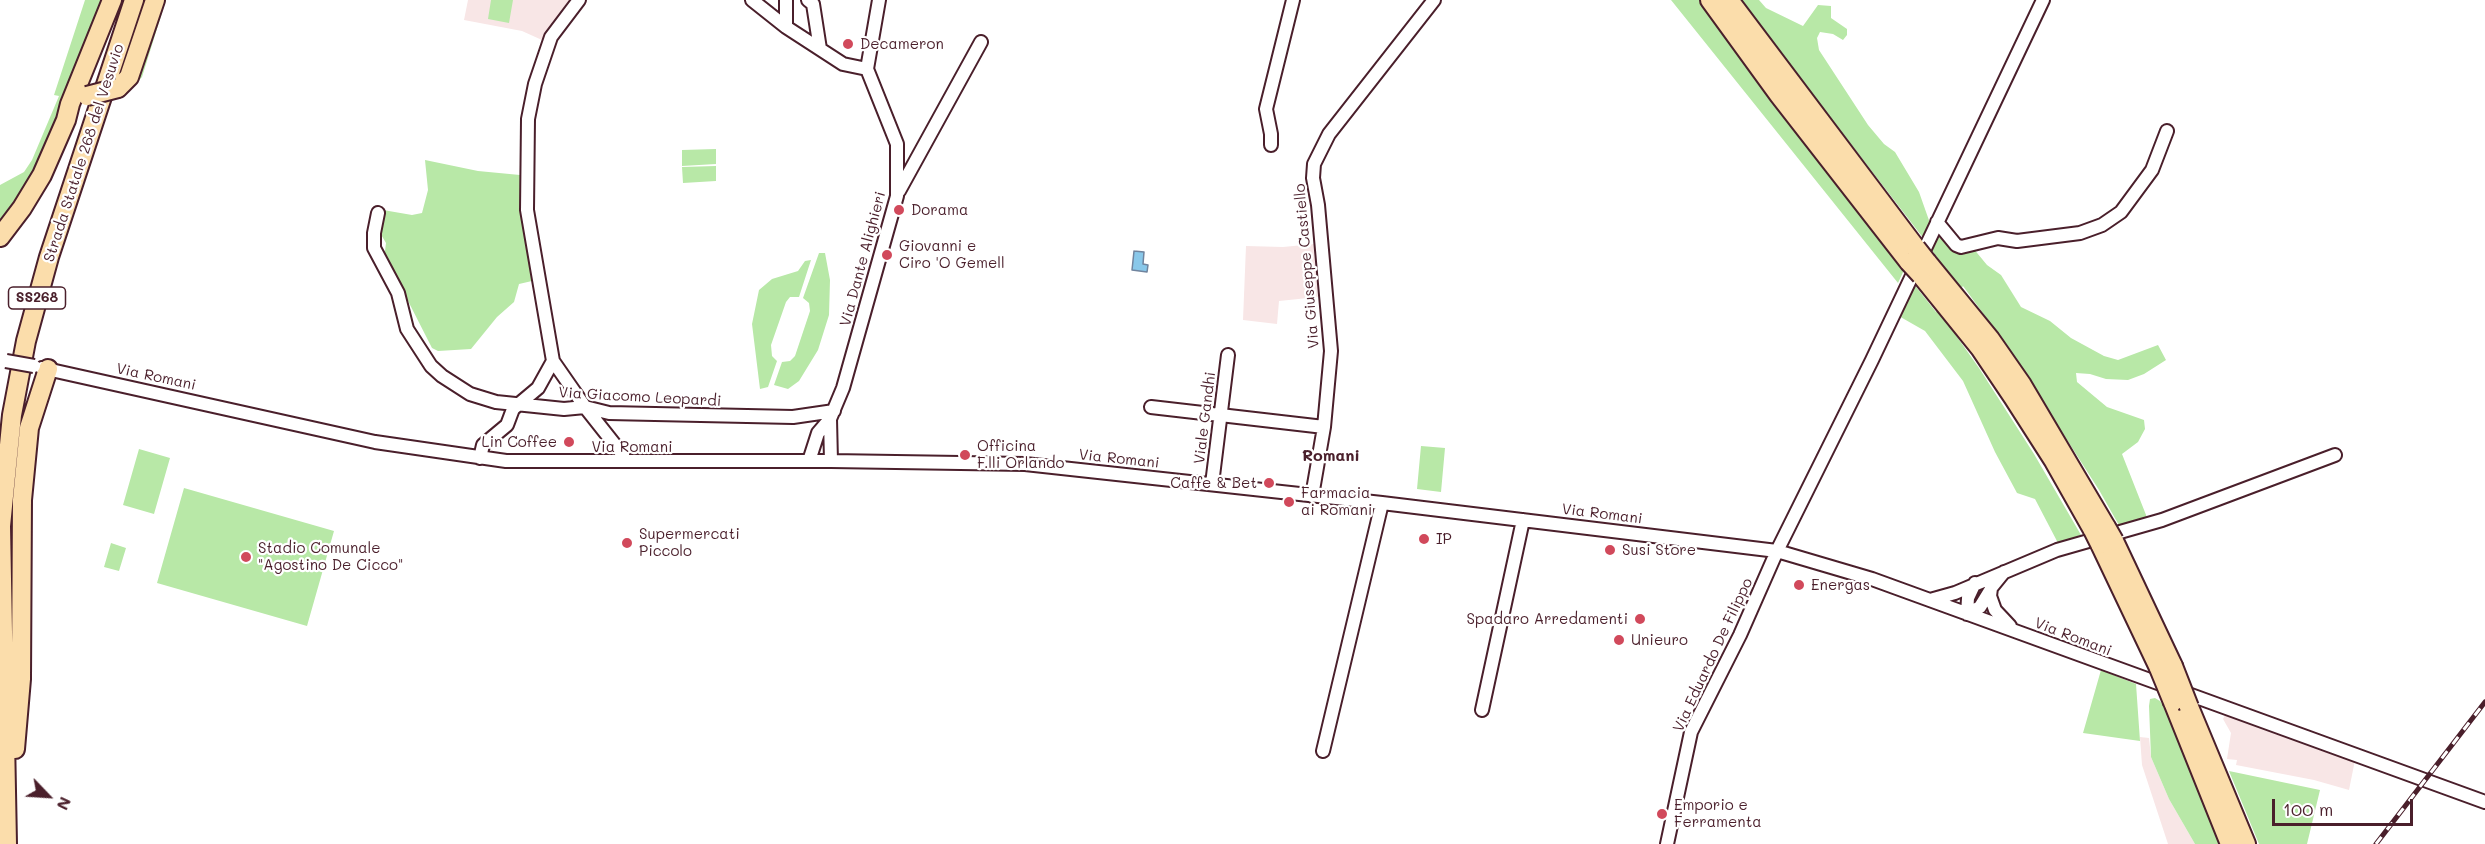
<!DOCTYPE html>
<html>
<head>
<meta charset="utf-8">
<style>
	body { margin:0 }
	#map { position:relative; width:2485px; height:844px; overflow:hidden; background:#fff; font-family:Mali,sans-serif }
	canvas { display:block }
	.north { position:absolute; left:18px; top:766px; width:60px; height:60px; -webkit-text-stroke:4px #fff; paint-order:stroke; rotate:115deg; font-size:16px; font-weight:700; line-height:24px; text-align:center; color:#4a1f2b }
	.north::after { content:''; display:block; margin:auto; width:21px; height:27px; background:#4a1f2b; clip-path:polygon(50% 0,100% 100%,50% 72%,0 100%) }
	.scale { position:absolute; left:2272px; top:799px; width:141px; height:27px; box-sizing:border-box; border:3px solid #4a1f2b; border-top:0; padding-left:8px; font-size:18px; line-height:21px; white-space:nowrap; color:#4a1f2b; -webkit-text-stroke:4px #fff; paint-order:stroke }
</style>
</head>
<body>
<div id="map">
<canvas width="2485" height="844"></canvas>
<div class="north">N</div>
<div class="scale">100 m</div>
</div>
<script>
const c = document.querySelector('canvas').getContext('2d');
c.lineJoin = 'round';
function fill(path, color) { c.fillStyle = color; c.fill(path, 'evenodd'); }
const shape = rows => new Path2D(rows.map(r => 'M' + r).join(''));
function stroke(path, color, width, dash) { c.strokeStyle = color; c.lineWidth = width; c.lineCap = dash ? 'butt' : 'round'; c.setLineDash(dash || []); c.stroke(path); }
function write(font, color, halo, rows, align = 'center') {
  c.font = font + ' Mali,sans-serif'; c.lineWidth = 4.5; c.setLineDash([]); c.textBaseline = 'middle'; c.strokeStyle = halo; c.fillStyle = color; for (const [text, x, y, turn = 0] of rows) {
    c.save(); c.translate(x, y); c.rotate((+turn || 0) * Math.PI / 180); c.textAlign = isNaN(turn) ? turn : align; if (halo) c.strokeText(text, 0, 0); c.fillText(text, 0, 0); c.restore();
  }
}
const built = shape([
	[468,0,569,0,542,40,522,31,464,20],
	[1314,244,1318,297,1279,301,1277,324,1243,320,1246,246,1283,247],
	[2226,713,2355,760,2349,790,2314,780,2236,765,2237,760,2227,759,2231,733,2223,719],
	[2140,737,2149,738,2151,757,2169,799,2195,844,2168,844,2142,765]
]);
const green = shape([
	[85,0,108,0,41,162,0,227,0,185,24,172,32,160,59,96,54,95],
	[160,0,166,0,142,77,132,88],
	[491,0,513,0,509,23,488,19],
	[1671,0,1701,0,1860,206,1904,270,1898,283],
	[1740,0,1759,0,1766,8,1803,26,1818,5,1831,6,1831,18,1847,29,1847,35,1843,40,1833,34,1820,32,1817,38,1819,50,1868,125,1884,144,1895,152,1919,192,1931,226,1924,239],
	[716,149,716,164,682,166,682,150],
	[425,160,478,171,520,175,522,215,532,281,519,284,514,302,497,317,471,349,438,351,432,348,405,295,384,259,386,243,379,231,383,210,412,215,422,213,428,190],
	[716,166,716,181,683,183,682,167],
	[1938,228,1973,248,1987,265,2001,275,2021,307,2050,321,2071,338,2104,356,2118,360,2158,345,2166,360,2144,374,2128,380,2106,379,2090,374,2076,373,2077,382,2107,407,2144,420,2145,429,2138,442,2122,454,2148,520,2120,527,2099,490,2007,346,1963,286,1960,290,1929,246],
	[819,253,825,253,830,280,829,315,818,350,799,381,788,389,774,385,782,362,790,361,795,356,810,311,809,303,803,298],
	[811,260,799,297,790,297,786,302,771,345,772,356,777,361,768,387,760,389,752,324,759,290,772,279,798,271,805,261],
	[1913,283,1936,312,1938,310,1979,368,2034,454,2081,535,2058,543,2035,499,2017,493,1995,452,1963,381,1925,331,1897,315],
	[1421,446,1445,448,1441,492,1417,489],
	[139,449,170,458,154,514,123,505],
	[184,488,334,531,307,626,157,583],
	[111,543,126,548,119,571,104,567],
	[2101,670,2136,684,2140,741,2083,733],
	[2155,698,2160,701,2168,712,2219,844,2195,844,2169,799,2151,757,2149,706,2150,699],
	[2229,771,2320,790,2307,844,2259,844]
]);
const water = shape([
	[1134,251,1144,252,1143,264,1148,265,1147,272,1132,270,1134,251]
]);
const minor = shape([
	[579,0,551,37,535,84,528,119,527,210,553,361,585,407,623,455,624,461],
	[752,0,786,27,843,64,867,69],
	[808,0,813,4,820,49],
	[786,27,786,0],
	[1271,145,1271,134,1266,109,1293,0],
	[899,191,981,42],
	[378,213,374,233,374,248,398,293,407,329,431,366,442,376,470,394,496,402,564,409,585,407,609,413,793,417,834,411],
	[1937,222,1956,245,1961,247,1998,238,2017,241,2080,233,2102,225,2121,212,2152,170,2167,131],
	[42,368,375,442,506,461,831,461,1025,464,1382,503,1777,551,1872,579,2485,802],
	[1151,407,1324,427],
	[830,419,831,461],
	[480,458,483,445,507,425,513,409,538,388,553,361],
	[809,461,818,433,830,419,843,388,897,196,897,144,867,69,879,0],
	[1212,484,1228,355],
	[1312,496,1324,427,1331,351,1318,205,1313,178,1314,164,1329,134,1434,0],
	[2004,572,1991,588,1990,596,1995,610,2010,626],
	[1975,583,1968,598,1967,614,1980,607,1991,589],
	[1930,600,1955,593,2057,550,2162,520,2335,455],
	[1482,710,1523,520],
	[1323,751,1382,503],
	[1667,844,1691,732,1740,635,1777,551,1872,360,2043,0]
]);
const highway = shape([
	[1710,0,1779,95,1909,262],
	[1729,0,1916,248],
	[118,88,129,77,155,0],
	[0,237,22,208,42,175,66,120,70,104,112,0],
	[1927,262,1990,339,2022,385,2106,527],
	[1921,275,1980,348,2013,397,2054,461,2093,530],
	[2114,541,2173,666],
	[2100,544,2159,668],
	[2173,702,2230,844],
	[2189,707,2246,844],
	[15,749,21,679,22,500,29,428,48,369],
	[7,844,1,526,12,415,26,341,49,257,134,0]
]);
const rail = shape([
	[2376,844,2485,702]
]);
const minorBridge = shape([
	[6,361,34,366]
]);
const highwayBridge = shape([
	[87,96,118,88],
	[1916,248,1927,262],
	[1909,262,1921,275],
	[2106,527,2114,541],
	[2093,530,2100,544],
	[2173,666,2189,707],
	[2159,668,2173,702]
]);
const markers = [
	[848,44,6,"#d1495b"],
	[899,210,6,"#d1495b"],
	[887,255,6,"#d1495b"],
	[569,442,6,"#d1495b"],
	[965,455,6,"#d1495b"],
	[1269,483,6,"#d1495b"],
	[1289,502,6,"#d1495b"],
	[1424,539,6,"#d1495b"],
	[627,543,6,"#d1495b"],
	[1610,550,6,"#d1495b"],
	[246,557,6,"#d1495b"],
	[1799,585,6,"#d1495b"],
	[1640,619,6,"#d1495b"],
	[1619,640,6,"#d1495b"],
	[1662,814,6,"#d1495b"]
];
const shields = [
	[37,298,57]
];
const shieldNames = [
	["SS268",37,298]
];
const poiNames = [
	["Decameron",860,44],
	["Dorama",911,210],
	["Giovanni e",899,246],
	["Ciro 'O Gemell",899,263],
	["Lin Coffee",557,442,"right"],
	["Officina",977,446],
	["F.lli Orlando",977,463],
	["Caffe & Bet",1257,483,"right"],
	["Farmacia",1301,493],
	["ai Romani",1301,510],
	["Supermercati",639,534],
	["Piccolo",639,551],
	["IP",1436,539],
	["Stadio Comunale",258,548],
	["\"Agostino De Cicco\"",258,565],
	["Susi Store",1622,550],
	["Energas",1811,585],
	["Spadaro Arredamenti",1628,619,"right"],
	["Unieuro",1631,640],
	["Emporio e",1674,805],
	["Ferramenta",1674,822]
];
const streetNames = [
	["Strada Statale 268 del Vesuvio",84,153,-72],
	["Via Dante Alighieri",863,259,-75],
	["Via Giuseppe Castiello",1307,266,-95],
	["Via Romani",156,377,12],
	["Via Giacomo Leopardi",640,397,3],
	["Viale Gandhi",1205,418,-83],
	["Via Romani",632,447],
	["Via Romani",1119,459,6],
	["Via Romani",1602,514,7],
	["Via Romani",2073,637,21],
	["Via Eduardo De Filippo",1713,655,-65]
];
const neighbourhoodNames = [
	["Romani",1331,456]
];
fill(built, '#f8e6e6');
fill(green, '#b8e8a7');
fill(water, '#89c8ea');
stroke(water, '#70849e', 1.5);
stroke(minor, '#4a1f2b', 16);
stroke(highway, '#4a1f2b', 22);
stroke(minor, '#fff', 12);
stroke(highway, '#fbddab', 18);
stroke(rail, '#4a1f2b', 5);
stroke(rail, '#fff', 3, [9]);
stroke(minorBridge, '#4a1f2b', 16, []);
stroke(highwayBridge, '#4a1f2b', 22, []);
stroke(minorBridge, '#fff', 12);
stroke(highwayBridge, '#fbddab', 18);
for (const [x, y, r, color] of markers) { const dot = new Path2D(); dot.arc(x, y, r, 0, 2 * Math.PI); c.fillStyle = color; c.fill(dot); stroke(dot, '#fff', 2); }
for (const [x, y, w] of shields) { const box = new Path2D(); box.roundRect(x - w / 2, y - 11, w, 22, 4.5); c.fillStyle = '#fff'; c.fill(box); stroke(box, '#4a1f2b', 1.5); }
write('bold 14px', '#4a1f2b', null, shieldNames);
write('15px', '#4a1f2b', '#fff', poiNames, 'left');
write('15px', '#4a1f2b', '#fff', streetNames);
write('bold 16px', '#4a1f2b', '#fff', neighbourhoodNames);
</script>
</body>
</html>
